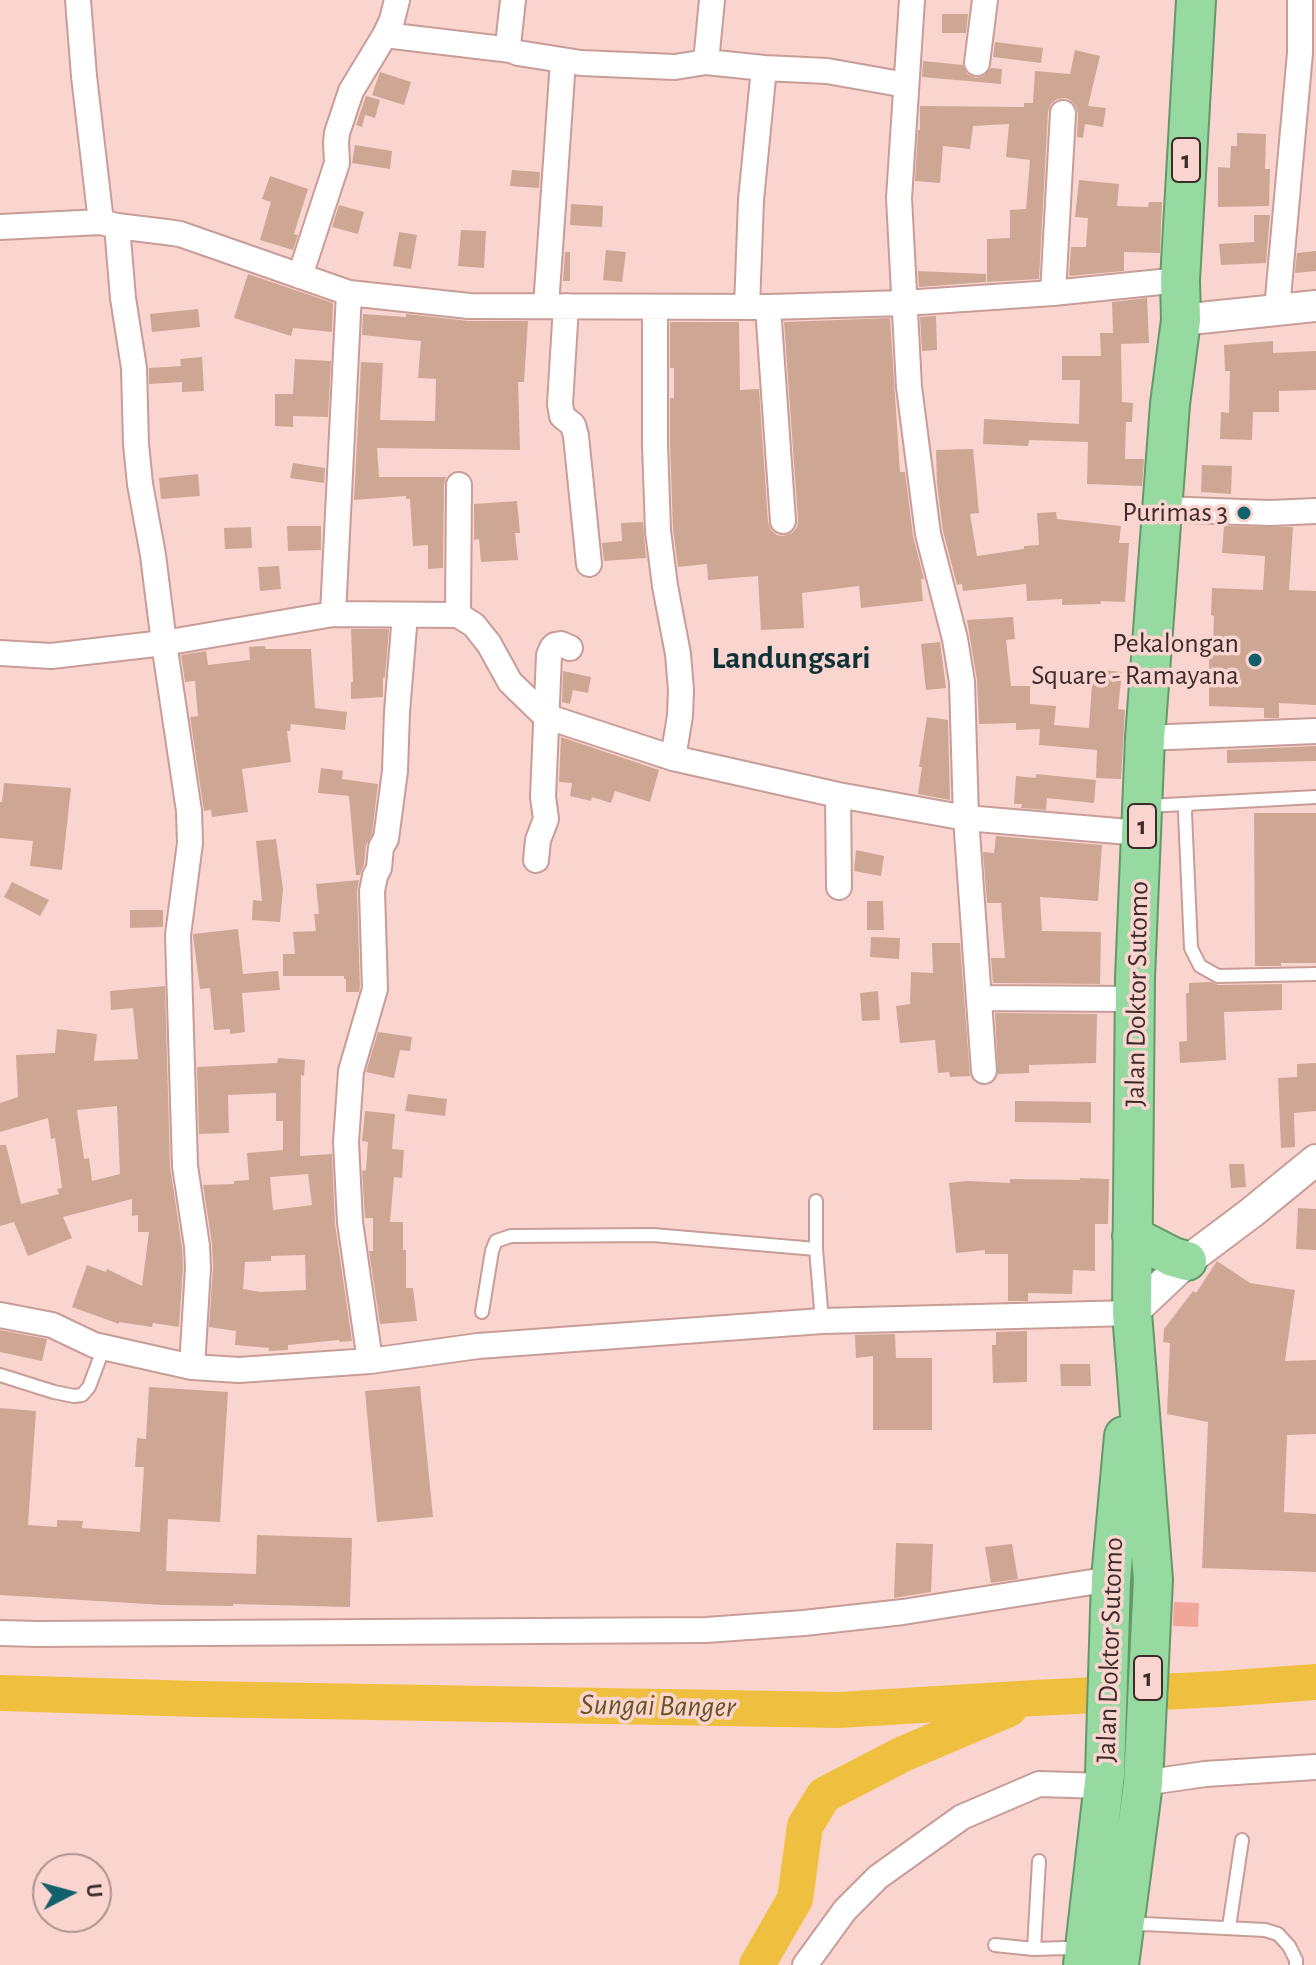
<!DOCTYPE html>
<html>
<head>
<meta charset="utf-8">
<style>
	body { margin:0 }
	#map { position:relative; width:1316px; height:1965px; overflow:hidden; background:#fad5d0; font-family:"Alegreya Sans",sans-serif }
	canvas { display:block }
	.north { position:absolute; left:32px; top:1853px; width:80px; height:80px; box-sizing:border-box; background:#fad5d0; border:2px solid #ae918e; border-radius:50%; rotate:84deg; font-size:22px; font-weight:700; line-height:32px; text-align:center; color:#3d2c2a }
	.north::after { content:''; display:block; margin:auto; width:28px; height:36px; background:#12606b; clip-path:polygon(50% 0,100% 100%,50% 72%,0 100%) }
</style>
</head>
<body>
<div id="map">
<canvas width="1316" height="1965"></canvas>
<div class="north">U</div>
</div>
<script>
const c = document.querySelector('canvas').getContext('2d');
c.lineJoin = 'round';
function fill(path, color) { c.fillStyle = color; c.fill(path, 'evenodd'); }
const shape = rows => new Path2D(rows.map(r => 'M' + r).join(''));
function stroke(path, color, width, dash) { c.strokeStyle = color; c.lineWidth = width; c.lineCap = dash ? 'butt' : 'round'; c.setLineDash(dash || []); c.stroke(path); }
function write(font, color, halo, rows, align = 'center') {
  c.font = font + ' "Alegreya Sans",sans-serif'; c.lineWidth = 7; c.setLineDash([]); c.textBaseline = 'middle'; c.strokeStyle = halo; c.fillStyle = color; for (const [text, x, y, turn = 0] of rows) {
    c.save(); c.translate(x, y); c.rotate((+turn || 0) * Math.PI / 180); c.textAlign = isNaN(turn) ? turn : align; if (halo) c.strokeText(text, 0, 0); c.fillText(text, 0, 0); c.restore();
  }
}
const green = shape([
	[1174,1602,1199,1603,1198,1627,1173,1626]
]);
const river = shape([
	[0,1693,197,1699,839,1710,1035,1698,1220,1689,1316,1682],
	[757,1965,795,1899,805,1826,824,1795,903,1754,1009,1709]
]);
const building = shape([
	[942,14,968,14,966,33,942,33],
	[995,42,1043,48,1041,63,993,57],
	[1075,50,1100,56,1088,106,1106,108,1103,127,1085,124,1083,138,1077,137,1078,114,1076,106,1070,100,1065,98,1057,99,1051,104,1048,112,1039,279,987,282,987,239,1010,238,1010,210,1026,209,1030,160,1006,157,1009,124,973,126,970,149,943,146,940,183,915,181,918,130,920,130,920,106,1024,107,1024,103,1033,103,1035,71,1070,74],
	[923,61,963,65,967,74,976,78,983,76,991,68,1002,69,1001,84,922,77],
	[380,72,411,82,404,105,372,95],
	[366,96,380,100,375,118,365,115,362,127,356,125],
	[1237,133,1266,134,1265,169,1270,169,1269,206,1218,207,1218,167,1230,168,1231,146,1237,146],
	[355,145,392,151,390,169,352,163],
	[512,170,540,172,539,188,510,186],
	[270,176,308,189,294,234,298,235,293,250,260,240,271,202,262,199],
	[1079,180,1119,184,1117,206,1148,207,1149,202,1162,202,1160,253,1124,252,1124,271,1069,276,1071,247,1086,247,1088,218,1075,217],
	[571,204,603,206,602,227,570,225],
	[339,205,364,212,358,234,332,227],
	[1254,215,1270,215,1266,263,1221,265,1219,244,1254,242],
	[461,230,486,231,484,268,458,266],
	[399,232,417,235,411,269,393,266],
	[606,250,626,252,622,282,603,280],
	[1316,251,1316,271,1295,273,1297,253],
	[565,252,570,252,570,281,563,281],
	[918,271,986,274,986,282,919,287],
	[248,274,333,303,332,332,293,328,291,336,234,318],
	[1147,298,1149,343,1121,344,1122,402,1133,403,1132,422,1126,422,1125,459,1144,459,1142,486,1087,484,1088,442,1029,440,1028,446,983,444,984,419,1079,424,1080,380,1062,380,1062,356,1101,356,1100,333,1113,333,1112,302],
	[198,309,200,327,152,332,150,314],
	[363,314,406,317,406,314,469,321,528,321,524,382,518,382,520,450,377,448,379,477,446,477,444,485,443,568,428,569,428,545,413,546,410,499,406,499,406,496,354,500,361,362,383,363,380,420,435,421,436,379,418,378,421,341,362,335],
	[936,316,937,350,922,351,920,317],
	[890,318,900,472,905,472,913,536,924,579,921,579,923,601,861,608,859,586,802,593,804,628,761,630,758,576,708,580,707,564,678,567,673,530,670,444,670,398,674,398,674,368,670,368,670,322,739,322,740,390,759,389,768,522,771,530,777,535,783,536,792,533,797,527,798,520,784,322],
	[1273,341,1273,353,1316,351,1316,390,1279,391,1279,412,1253,412,1252,440,1220,439,1221,412,1229,413,1230,371,1225,371,1224,345],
	[202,357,204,391,182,392,182,382,149,384,149,368,181,366,180,359],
	[295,359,331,361,328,417,293,416,293,427,275,426,275,394,293,394],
	[973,449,979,513,970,514,977,556,1024,549,1024,546,1039,545,1037,513,1056,512,1057,519,1121,526,1119,543,1129,543,1125,602,1101,601,1101,604,1062,605,1062,599,1027,601,1026,584,963,591,962,584,957,585,943,531,937,484,936,450],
	[293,463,325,468,324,483,290,478],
	[1202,465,1232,466,1231,494,1201,492],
	[198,474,200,496,161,499,159,478],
	[517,501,520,533,515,533,518,560,481,562,479,539,474,540,474,504],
	[643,522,646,558,604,561,602,543,622,541,621,523],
	[287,526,321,526,321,550,288,551],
	[1224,526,1293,527,1289,590,1316,591,1316,705,1279,703,1279,718,1264,718,1264,708,1209,706,1209,650,1213,650,1214,616,1211,615,1212,588,1263,590,1265,556,1222,553],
	[251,527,252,548,225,549,224,528],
	[279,566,281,589,260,591,258,567],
	[1013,617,1015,639,1006,640,1011,686,1030,686,1030,704,1056,706,1054,725,1089,728,1093,669,1122,672,1118,709,1125,710,1121,779,1096,778,1097,750,1039,745,1040,729,1016,730,1016,723,979,724,977,680,967,620],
	[351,629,389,629,385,677,383,678,383,697,351,699,351,682,353,682],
	[940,642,946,688,926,690,921,644],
	[265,646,265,649,311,649,315,708,347,712,345,730,291,724,290,731,287,731,291,762,242,769,248,812,212,817,211,810,204,811,190,717,198,716,195,681,185,682,181,655,206,651,208,665,250,660,249,647],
	[563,671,591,677,588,693,573,690,570,704,562,702],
	[927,717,948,720,950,800,918,794,922,767,919,767],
	[561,737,659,770,650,802,615,791,611,803,592,797,591,801,570,796,572,783,559,782],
	[1316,746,1316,761,1227,763,1227,750],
	[321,768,343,771,342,779,378,784,372,834,366,845,364,864,360,875,356,875,349,796,318,793],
	[1036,774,1096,780,1094,803,1047,798,1046,810,1021,808,1022,804,1014,804,1016,776,1036,778],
	[4,783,71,788,62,870,30,866,33,841,0,838,0,802,2,802],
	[1254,813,1316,813,1316,963,1281,963,1281,966,1255,966],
	[996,836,1102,845,1098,901,1040,897,1042,931,1101,932,1100,984,993,983,991,958,1005,958,1001,903,987,903,983,852,994,853],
	[276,839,283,889,280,922,252,920,253,900,262,901,256,841],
	[856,850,884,856,881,876,854,871],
	[359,880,357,891,360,987,359,992,346,992,346,979,344,979,344,976,283,976,283,954,295,954,293,932,316,931,314,914,319,914,316,884],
	[12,882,49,900,40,916,4,897],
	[867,901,883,901,884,930,867,930],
	[130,910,163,910,163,927,130,928],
	[238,929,243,974,278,971,280,990,242,993,245,1032,230,1034,230,1029,214,1030,210,988,200,989,193,936,193,934],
	[871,937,900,938,899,959,870,957],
	[932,943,960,943,970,1076,950,1077,949,1072,938,1073,935,1040,900,1043,896,1006,910,1004,911,972,933,973],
	[1211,982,1218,985,1282,984,1282,1010,1224,1012,1226,1060,1180,1063,1179,1042,1187,1041,1186,993,1189,993,1189,983],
	[165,986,170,1166,182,1247,183,1268,179,1327,153,1323,152,1327,119,1322,119,1324,72,1307,87,1265,106,1272,107,1269,142,1286,149,1232,138,1232,138,1215,132,1216,132,1199,63,1217,72,1238,28,1256,14,1222,0,1226,0,1145,6,1145,21,1204,59,1194,57,1189,62,1188,55,1138,51,1139,48,1118,0,1132,0,1103,18,1097,16,1055,55,1053,57,1029,97,1034,94,1061,138,1059,133,1008,111,1010,110,991],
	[117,1106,120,1174,92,1181,89,1158,84,1159,77,1110],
	[878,991,880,1020,862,1021,860,993],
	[995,1013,1097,1014,1096,1063,1029,1065,1029,1073,998,1074],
	[378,1032,412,1037,410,1051,400,1050,394,1078,366,1072],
	[278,1058,305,1060,304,1076,301,1075,300,1156,332,1154,335,1224,352,1341,340,1342,339,1340,288,1345,288,1350,269,1351,269,1348,235,1345,236,1331,209,1327,213,1267,212,1244,203,1185,234,1184,234,1181,249,1180,247,1153,283,1150,283,1121,276,1121,276,1093,228,1095,229,1133,199,1134,197,1067,277,1063],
	[308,1174,312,1205,273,1210,270,1177],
	[305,1255,306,1290,261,1292,243,1289,245,1262,271,1261,271,1256],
	[1316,1063,1316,1111,1294,1113,1295,1147,1281,1148,1278,1078,1297,1077,1297,1064],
	[408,1094,447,1099,445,1116,405,1111],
	[1015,1101,1091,1102,1091,1123,1015,1122],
	[365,1111,395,1114,392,1149,404,1150,402,1178,394,1177,390,1222,403,1222,403,1250,406,1250,406,1288,413,1288,417,1321,380,1324,369,1251,373,1251,373,1218,365,1218,362,1171,366,1170,368,1142,362,1141],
	[1229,1164,1244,1164,1246,1187,1231,1188],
	[1080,1178,1109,1179,1108,1224,1095,1224,1095,1271,1073,1270,1072,1294,1028,1293,1028,1301,1008,1301,1008,1254,985,1254,985,1250,956,1253,949,1183,967,1181,1010,1183,1010,1179,1080,1180],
	[1298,1208,1316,1209,1316,1250,1296,1249],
	[1217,1261,1250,1283,1295,1290,1285,1361,1316,1360,1316,1434,1287,1435,1284,1512,1316,1514,1316,1572,1202,1568,1208,1422,1167,1414,1170,1343,1163,1342,1164,1329,1193,1291,1196,1293],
	[0,1330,47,1339,42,1361,0,1352],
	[1027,1331,1027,1382,993,1383,992,1345,996,1345,996,1332],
	[895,1334,896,1358,932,1358,932,1430,873,1430,873,1356,856,1358,855,1335],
	[1060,1364,1090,1364,1091,1386,1061,1386],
	[420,1386,433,1517,377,1522,365,1391],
	[149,1387,228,1392,220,1522,168,1519,166,1571,256,1574,257,1535,352,1538,350,1607,233,1604,233,1606,164,1605,0,1595,0,1408,36,1411,28,1525,57,1527,57,1520,83,1521,82,1528,140,1532,144,1467,135,1467,137,1438,146,1439],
	[896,1543,933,1544,931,1592,894,1598],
	[1012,1544,1018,1579,991,1583,985,1547]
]);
const service = shape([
	[1186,805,1185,813,1191,948,1200,966,1218,976,1316,974],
	[1147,806,1316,797],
	[816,1201,816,1249],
	[482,1312,492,1251,496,1241,511,1236,653,1235,816,1249,822,1321],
	[0,1375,54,1392,74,1396,82,1395,89,1387,104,1347],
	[1127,1925,1144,1924,1265,1930,1278,1934,1289,1946,1296,1960,1296,1965],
	[1229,1927,1242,1840],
	[995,1945,1034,1949,1064,1948,1080,1952],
	[1034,1949,1039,1861]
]);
const minor = shape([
	[78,0,84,76,101,222],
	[513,0,508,45,511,50,518,53,581,63,675,67,706,62,764,68,751,200,747,307],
	[912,0,899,198,909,387,928,534,955,639,962,682,966,818,984,1071],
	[385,35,511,50],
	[706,62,712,0],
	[977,63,985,0],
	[764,68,827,71,906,85],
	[117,226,123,298,134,368,136,444,140,484,153,555,164,643,189,811,190,843,178,935,185,1166,197,1246,198,1268,192,1367],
	[0,227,101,222,117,226,166,232,180,234,349,293,469,306,770,307,904,303,1053,293,1180,280],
	[300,276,337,163,336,143,337,133,351,91,385,35,392,20,397,0],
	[1053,293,1063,113],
	[546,306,563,61],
	[566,306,560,404,562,416,573,425,576,436,589,564],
	[655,307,655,444,658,531,665,586,678,654,681,690,680,716,673,758],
	[768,307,783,521],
	[1277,309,1300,53,1300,0],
	[1161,509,1270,513,1316,511],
	[333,614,349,293],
	[458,615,459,485],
	[0,653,51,656,164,643,333,614,458,615,474,625,489,644,510,682,545,716,673,758,838,795,966,818,1141,833],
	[1145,738,1316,731],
	[838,795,839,887],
	[536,860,538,840,546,819,543,797,549,655,552,648,555,645,561,644,570,648],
	[980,998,1135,999],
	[0,1315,52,1325,94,1345,192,1367,239,1370,370,1361,478,1346,822,1321,1132,1313],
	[370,1361,350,1222,346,1142,351,1071,375,989,372,891,375,876,379,868,381,847,386,839,395,771,397,712,405,615],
	[0,1633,37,1634,706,1630,804,1623,903,1612,1111,1579],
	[1143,1783,1205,1774,1316,1767],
	[805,1965,845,1910,878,1877,962,1817,1039,1784,1103,1786]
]);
const tertiary = shape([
	[1181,320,1316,306],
	[1132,1313,1187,1261,1251,1213,1316,1160]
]);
const trunk = shape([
	[1132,1236,1173,1257,1187,1261],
	[1083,1965,1105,1774,1111,1579,1124,1436],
	[1119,1965,1143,1783,1153,1580,1132,1313,1135,978,1145,738,1170,404,1181,320,1180,280,1196,0]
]);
const markers = [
	[1244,513,8,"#12606b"],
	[1255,660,8,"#12606b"]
];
const shields = [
	[1186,160,28],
	[1142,826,28],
	[1148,1678,28]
];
const shieldNames = [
	["1",1186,160],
	["1",1142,826],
	["1",1148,1678]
];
const poiNames = [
	["Purimas 3",1228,513],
	["Pekalongan",1239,644],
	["Square - Ramayana",1239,676]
];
const streetNames = [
	["Jalan Doktor Sutomo",1137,994,-89],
	["Jalan Doktor Sutomo",1110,1650,-88]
];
const waterNames = [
	["Sungai Banger",658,1706,1]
];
const quarterNames = [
	["Landungsari",791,658]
];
fill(green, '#f0a69b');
stroke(river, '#efc03f', 36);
fill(building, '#cda794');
stroke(service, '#c89d97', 16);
stroke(minor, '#c89d97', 28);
stroke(tertiary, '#c89d97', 34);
stroke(trunk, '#669768', 42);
stroke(service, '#fff', 12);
stroke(minor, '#fff', 24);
stroke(tertiary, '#fff', 30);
stroke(trunk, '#96daa2', 38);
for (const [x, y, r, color] of markers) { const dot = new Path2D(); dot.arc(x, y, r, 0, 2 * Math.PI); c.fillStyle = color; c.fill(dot); stroke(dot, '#fad5d0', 3); }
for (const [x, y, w] of shields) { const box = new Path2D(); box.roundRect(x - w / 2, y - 22, w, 44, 6); c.fillStyle = '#fad5d0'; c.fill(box); stroke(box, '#3d2c2a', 2); }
write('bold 26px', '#3d2c2a', null, shieldNames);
write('28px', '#3d2c2a', '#fad5d0', poiNames, 'right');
write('28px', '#3d2c2a', '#fad5d0', streetNames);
write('italic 30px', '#695524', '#fad5d0', waterNames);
write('bold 32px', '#0f3237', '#fad5d0', quarterNames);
</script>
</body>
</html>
